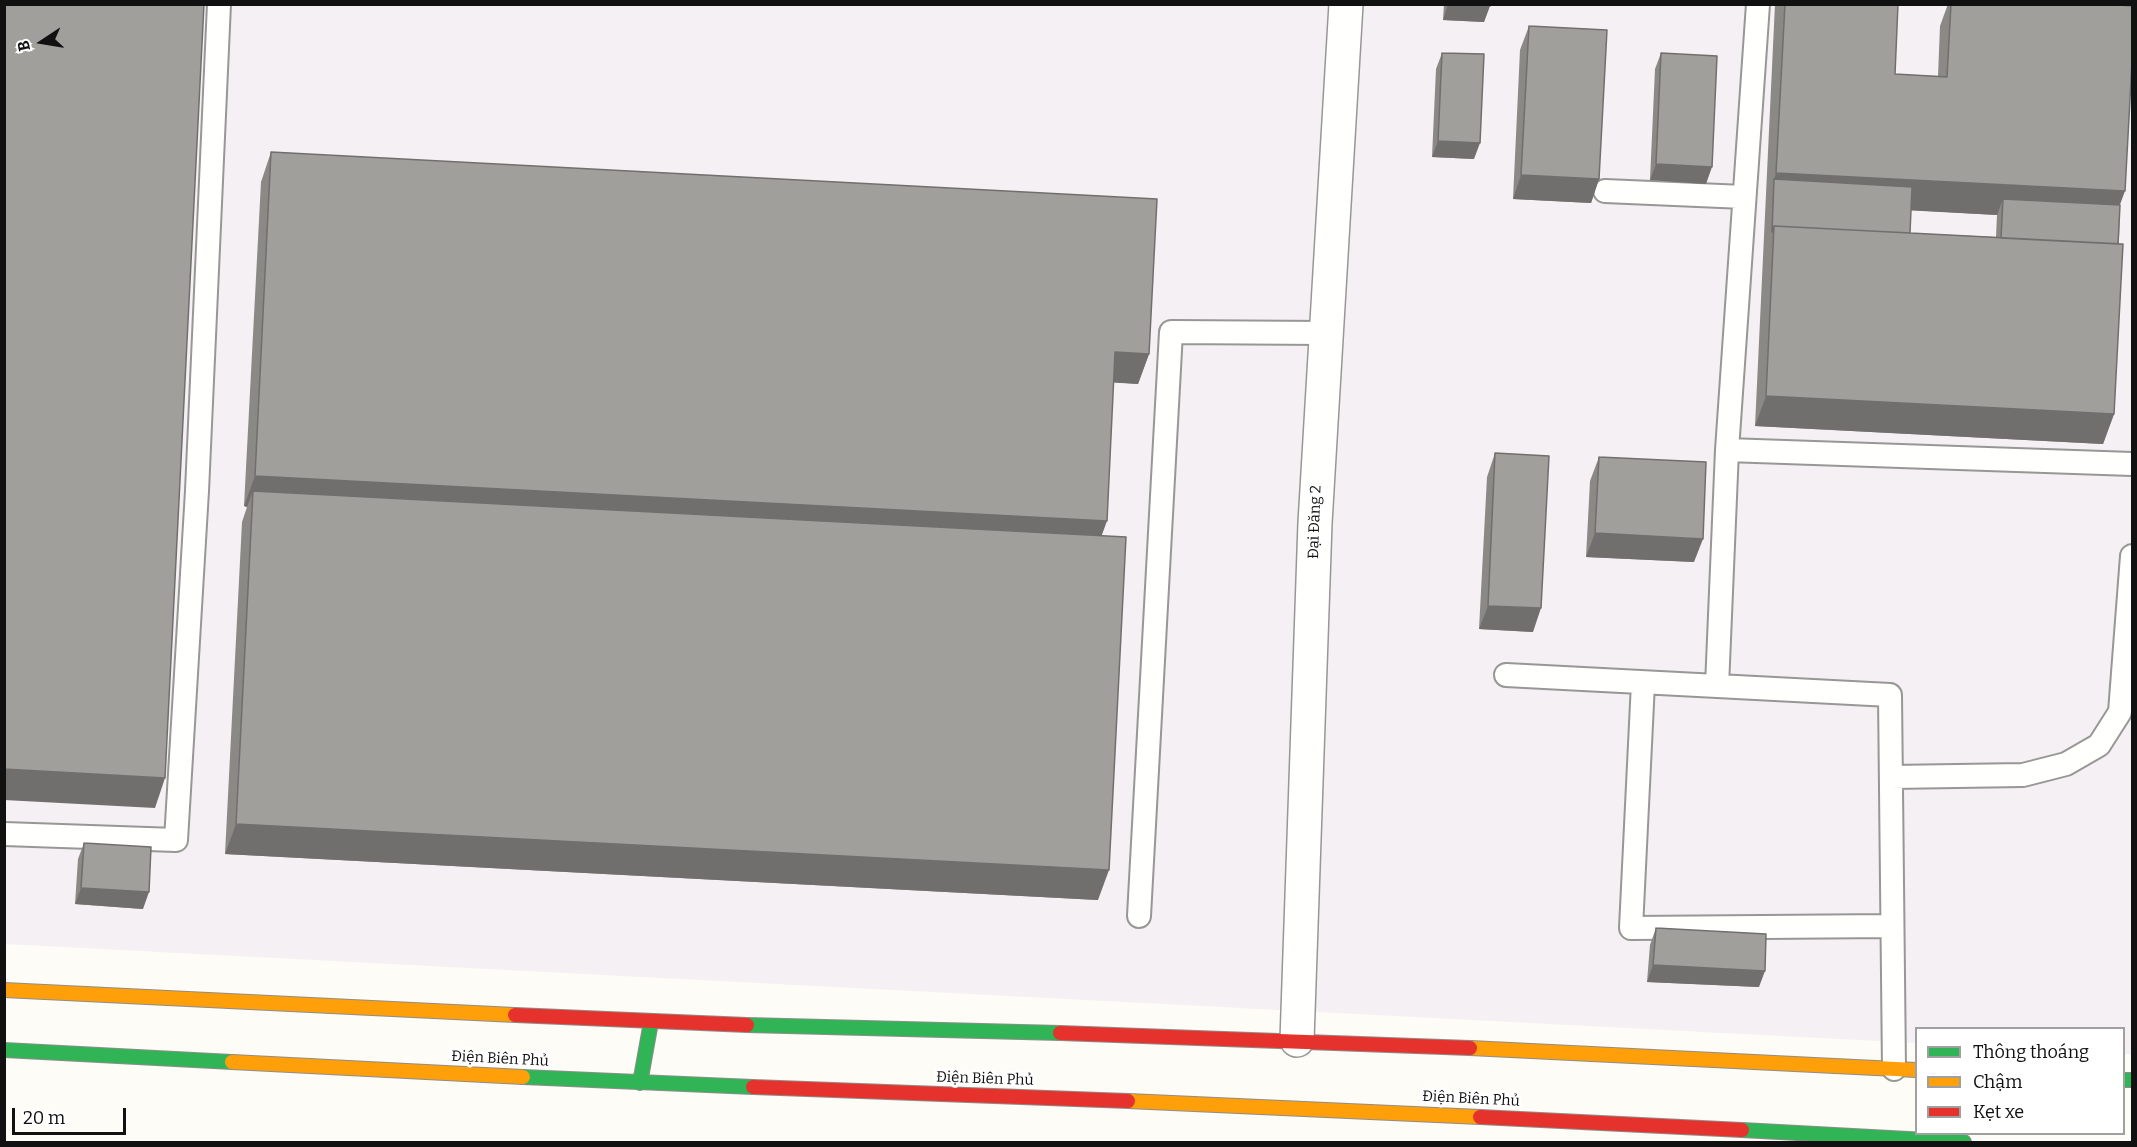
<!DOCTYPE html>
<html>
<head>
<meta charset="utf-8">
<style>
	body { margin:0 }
	#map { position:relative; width:2137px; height:1147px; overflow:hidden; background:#fdfcf7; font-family:Bitter,serif }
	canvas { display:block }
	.frame { position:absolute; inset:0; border:6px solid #111; pointer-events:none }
	.legend { position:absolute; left:1915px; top:1027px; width:210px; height:108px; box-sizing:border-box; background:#fff; border:2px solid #a0a0a0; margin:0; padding:8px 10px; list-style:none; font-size:18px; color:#111 }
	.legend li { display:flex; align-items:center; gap:12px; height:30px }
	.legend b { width:30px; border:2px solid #a0a0a0 }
	.north { position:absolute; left:12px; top:12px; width:60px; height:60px; -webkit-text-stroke:4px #fff; paint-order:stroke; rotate:258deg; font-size:16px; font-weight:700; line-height:24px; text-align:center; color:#111 }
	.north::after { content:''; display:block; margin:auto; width:21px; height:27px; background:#111; clip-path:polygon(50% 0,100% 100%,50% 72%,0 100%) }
	.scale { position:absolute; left:12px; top:1108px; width:114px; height:27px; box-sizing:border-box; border:3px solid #111; border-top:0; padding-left:8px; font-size:18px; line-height:21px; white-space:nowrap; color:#111; -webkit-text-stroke:4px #fff; paint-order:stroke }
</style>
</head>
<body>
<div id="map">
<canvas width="2137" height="1147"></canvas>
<div class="frame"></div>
<ul class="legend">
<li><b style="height:8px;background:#30b455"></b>Thông thoáng</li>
<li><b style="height:8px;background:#ff9f0a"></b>Chậm</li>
<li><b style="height:8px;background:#e5322d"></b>Kẹt xe</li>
</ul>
<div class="north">B</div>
<div class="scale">20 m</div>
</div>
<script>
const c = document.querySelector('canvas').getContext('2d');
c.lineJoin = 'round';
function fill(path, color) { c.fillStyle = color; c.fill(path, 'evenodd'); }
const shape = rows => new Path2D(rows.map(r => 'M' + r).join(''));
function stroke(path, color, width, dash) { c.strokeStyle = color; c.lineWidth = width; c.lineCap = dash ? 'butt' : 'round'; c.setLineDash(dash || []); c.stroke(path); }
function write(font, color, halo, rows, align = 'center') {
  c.font = font + ' Bitter,serif'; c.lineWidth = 6; c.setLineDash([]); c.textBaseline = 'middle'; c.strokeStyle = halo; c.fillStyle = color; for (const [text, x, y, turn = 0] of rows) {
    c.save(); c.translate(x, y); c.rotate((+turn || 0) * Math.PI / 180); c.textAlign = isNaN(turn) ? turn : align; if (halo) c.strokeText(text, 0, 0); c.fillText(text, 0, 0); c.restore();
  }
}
const industrial = shape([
	[4,5,2132,5,2132,1054,2124,1054,2124,1028,1916,1028,1916,1043,5,944]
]);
const lane = shape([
	[1605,191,1744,197],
	[1727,450,2132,464],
	[1506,675,1890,695,1894,1069],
	[1643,683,1631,928,1892,926],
	[1717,686,1727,450,1758,4],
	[1891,777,2023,775,2066,764,2099,745,2120,712,2132,556],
	[4,834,176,840,197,491,219,4],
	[1139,916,1171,332,1325,333]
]);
const street = shape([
	[1297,1040,1315,523,1346,4]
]);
const fast = shape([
	[747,1025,1060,1033],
	[4,1050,232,1062],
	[523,1077,753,1087],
	[2124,1080,2132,1080],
	[640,1083,651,1022],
	[1742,1130,1964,1142]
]);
const slow = shape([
	[4,990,515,1015],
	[1470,1048,1916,1070],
	[232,1062,523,1077],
	[1128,1101,1480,1117]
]);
const jam = shape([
	[515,1015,747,1025],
	[1060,1033,1470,1048],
	[753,1087,1128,1101],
	[1480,1117,1742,1130]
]);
const wall = shape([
	[1444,4,1490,4,1484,22,1443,20],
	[1775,4,1898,4,1895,74,1938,76,1940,26,1948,4,2105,4,2120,205,2114,414,2103,444,1755,426],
	[1910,210,1997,215,1996,237,1910,233],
	[1529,26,1599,179,1591,203,1513,199,1520,50],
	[1442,53,1474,159,1432,157,1436,69],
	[1661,53,1706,184,1650,180,1655,69],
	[271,152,1149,354,1138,384,1113,382,1101,536,1098,900,225,854,242,522,247,507,244,506,261,182],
	[1495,453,1533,632,1479,629,1487,477],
	[1599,457,1694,562,1586,557,1590,481],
	[84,843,143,909,75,904,78,859],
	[1656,928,1759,987,1647,982,1650,945]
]);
const shadedWall = shape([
	[1448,4,1468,4,1490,6,1484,22,1443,20],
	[1438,141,1480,143,1474,159,1432,157],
	[1656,164,1712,167,1706,184,1650,180],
	[1776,173,2125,191,2114,221,2003,199,1997,215,1773,203,1774,179],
	[1521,175,1599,179,1591,203,1513,199],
	[1115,352,1149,354,1138,384,1104,382],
	[1766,396,2114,414,2103,444,1755,426],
	[255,476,1107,521,1096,551,253,491,247,507,244,506],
	[1595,533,1703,539,1694,562,1586,557],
	[1488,606,1541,608,1533,632,1479,629],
	[4,769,165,778,155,808,4,800],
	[236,824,1109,870,1098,900,225,854],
	[81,888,149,892,143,909,75,904],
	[1653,965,1765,971,1759,987,1647,982]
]);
const building = shape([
	[4,4,204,4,165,778,4,769,4,4],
	[1468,4,1490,4,1490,6,1468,4],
	[1785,4,1898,4,1895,74,1947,77,1951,4,2105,4,2133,6,2133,44,2125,191,1776,173,1785,4],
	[1529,26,1607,30,1599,179,1521,175,1529,26],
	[1442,53,1484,54,1480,143,1438,141,1442,53],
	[1661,53,1717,56,1712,167,1656,164,1661,53],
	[271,152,1157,199,1149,354,1115,352,1107,521,255,476,271,152],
	[1774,179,1912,187,1910,233,1774,226,1772,232,1774,179],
	[2003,199,2120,205,2118,244,2001,238,2003,199],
	[1774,226,2123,244,2114,414,1766,396,1774,226],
	[1495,453,1549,456,1541,608,1488,606,1495,453],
	[1599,457,1706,462,1703,539,1595,533,1599,457],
	[253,491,1126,537,1109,870,236,824,253,491],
	[84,843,151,847,149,892,81,888,84,843],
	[1656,928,1766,934,1765,971,1653,965,1656,928]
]);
const streetNames = [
	["Đại Đăng 2",1315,522,-88],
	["Điện Biên Phủ",500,1059,3],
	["Điện Biên Phủ",985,1079,2],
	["Điện Biên Phủ",1471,1099,3]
];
fill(industrial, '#f5f0f3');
stroke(lane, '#979795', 26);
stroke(street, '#979795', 36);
stroke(fast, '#8e8d8b', 16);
stroke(slow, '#8e8d8b', 16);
stroke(jam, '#8e8d8b', 16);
stroke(lane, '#fffffe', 22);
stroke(street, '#fffffe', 33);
stroke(fast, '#30b455', 14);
stroke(slow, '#ff9f0a', 14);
stroke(jam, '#e5322d', 14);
fill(wall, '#8a8986');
fill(shadedWall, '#716f6d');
fill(building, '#a19f9c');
stroke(building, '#716f6d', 1.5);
write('15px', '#111', '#fff', streetNames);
</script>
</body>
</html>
